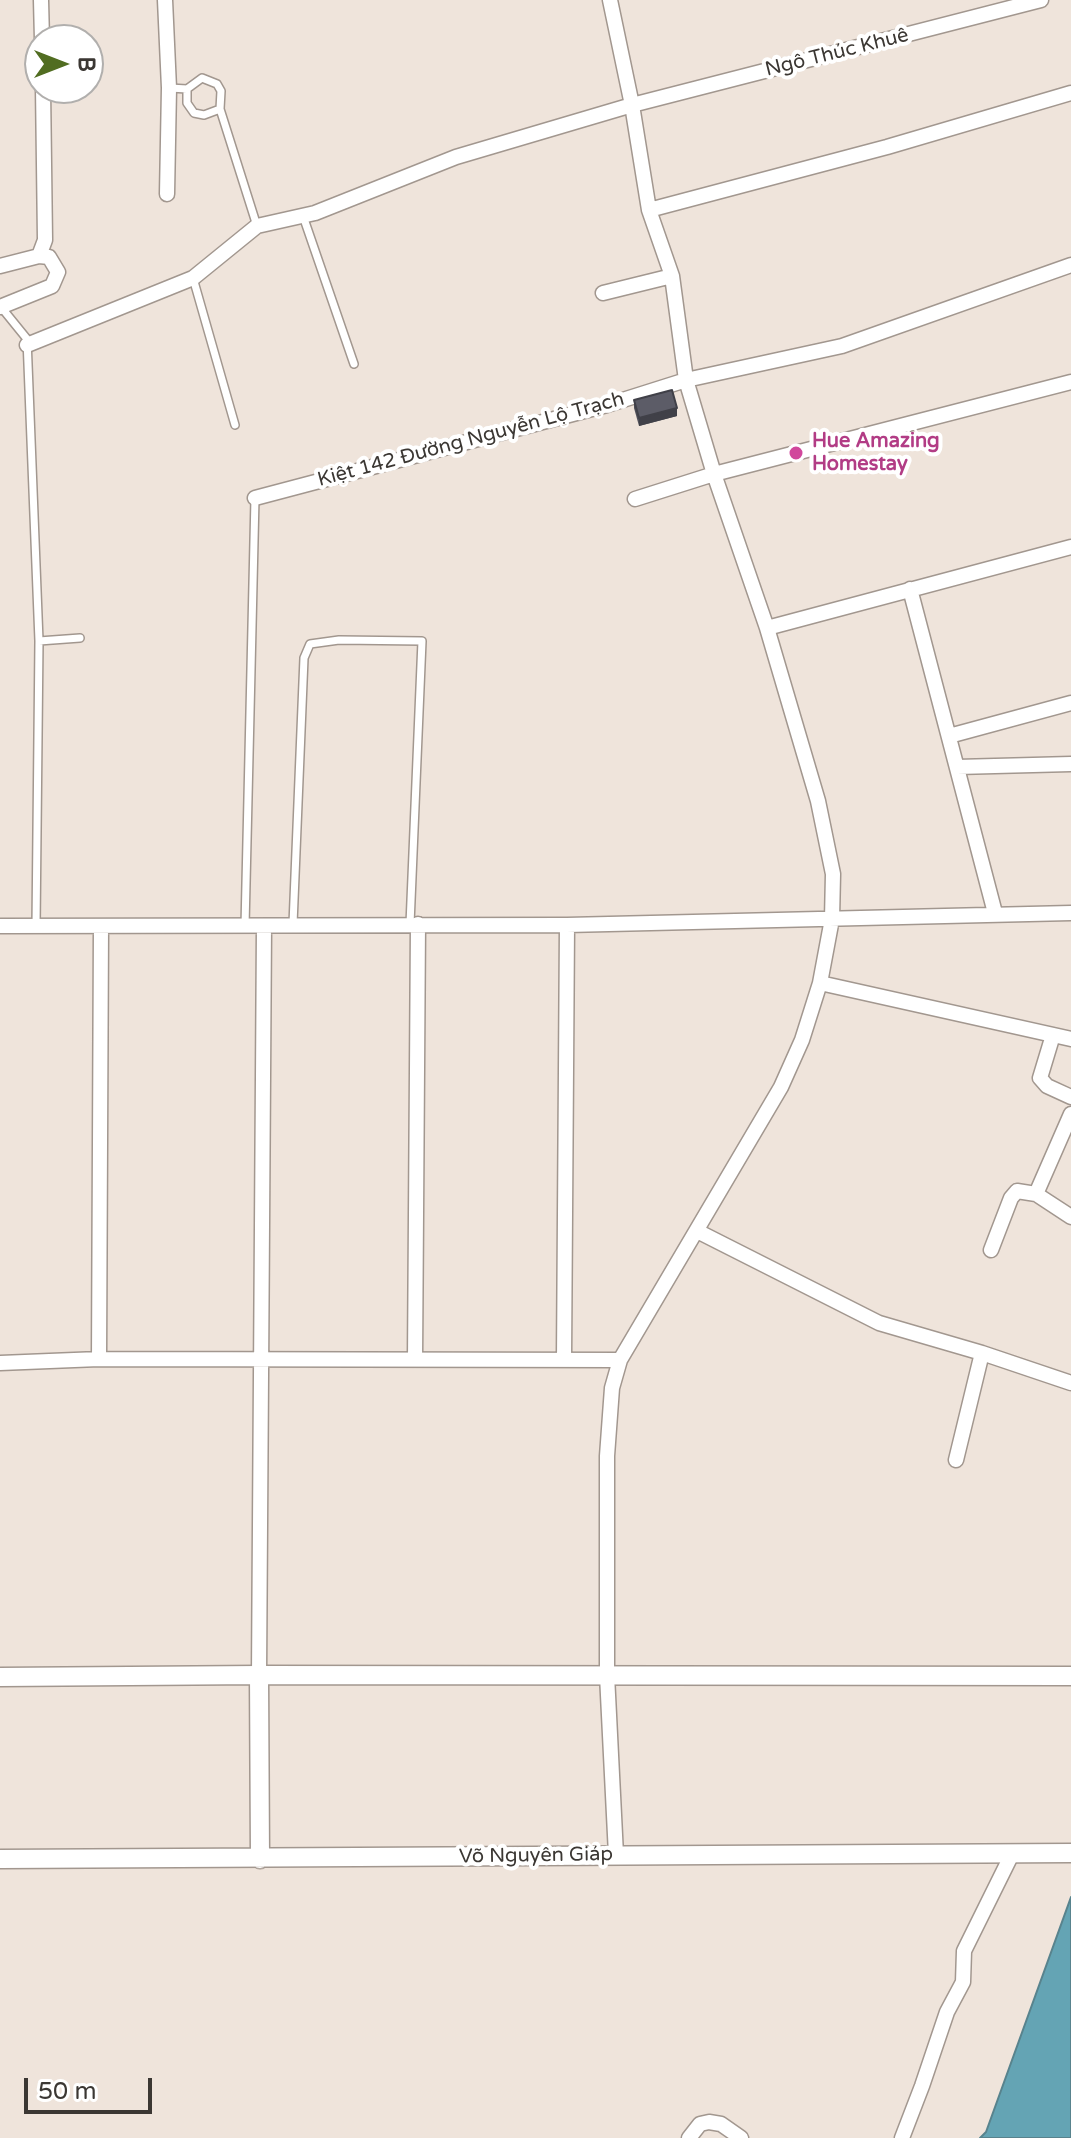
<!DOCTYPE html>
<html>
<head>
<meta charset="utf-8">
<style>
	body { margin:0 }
	#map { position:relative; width:1071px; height:2138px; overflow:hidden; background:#efe4db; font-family:"Varela Round",sans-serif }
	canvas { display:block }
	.north { position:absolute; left:24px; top:24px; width:80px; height:80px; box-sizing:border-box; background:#fff; border:2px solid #b1afad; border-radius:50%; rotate:90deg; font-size:22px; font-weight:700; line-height:32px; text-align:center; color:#3b3733 }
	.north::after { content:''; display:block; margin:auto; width:28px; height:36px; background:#516d21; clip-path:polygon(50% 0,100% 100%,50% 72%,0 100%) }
	.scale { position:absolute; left:24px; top:2078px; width:128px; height:36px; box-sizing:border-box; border:4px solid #3b3733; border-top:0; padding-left:10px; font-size:24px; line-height:28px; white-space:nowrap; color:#3b3733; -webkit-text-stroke:6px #fff; paint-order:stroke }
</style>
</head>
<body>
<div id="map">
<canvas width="1071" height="2138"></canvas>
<div class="north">B</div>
<div class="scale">50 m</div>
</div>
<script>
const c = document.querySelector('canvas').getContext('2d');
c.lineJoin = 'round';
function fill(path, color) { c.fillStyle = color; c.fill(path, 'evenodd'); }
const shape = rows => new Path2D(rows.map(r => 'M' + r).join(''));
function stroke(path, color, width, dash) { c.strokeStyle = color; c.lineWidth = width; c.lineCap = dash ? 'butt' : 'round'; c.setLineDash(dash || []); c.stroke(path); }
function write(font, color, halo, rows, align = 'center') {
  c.font = font + ' "Varela Round",sans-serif'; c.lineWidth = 8; c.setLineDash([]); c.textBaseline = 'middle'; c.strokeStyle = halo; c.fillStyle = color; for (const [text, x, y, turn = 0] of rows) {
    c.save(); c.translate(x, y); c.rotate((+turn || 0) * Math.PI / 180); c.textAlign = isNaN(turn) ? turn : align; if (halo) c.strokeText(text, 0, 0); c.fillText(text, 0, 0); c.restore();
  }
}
const water = shape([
	[1071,1897,1071,2138,980,2138,986,2132,1071,1897]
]);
const service = shape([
	[170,88,187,89,202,78,217,84,221,91,220,109,257,226],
	[187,89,187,103,194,113,204,115,220,109],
	[303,216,354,364],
	[193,278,235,425],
	[1,307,27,339,39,641],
	[293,924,304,658,310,644,339,640,422,641,410,924],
	[36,926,39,641,80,638],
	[245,926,255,498]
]);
const minor = shape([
	[41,0,42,40],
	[165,0,169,88,167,194],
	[610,0,632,105,649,210,672,276,686,380,714,474,767,628,818,801,833,874,832,919,820,983,802,1040,781,1087,620,1360,612,1388,607,1456,607,1675,616,1855],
	[649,210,887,147,1071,93],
	[39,256,45,240,43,88],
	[0,266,39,256,49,257,58,272,52,286,0,307],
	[603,293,672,276],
	[27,345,193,278,257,226,315,213,456,157,632,105,1041,0],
	[255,498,607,405,686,380,842,346,1071,265],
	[635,499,714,474,1071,382],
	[910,589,995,913],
	[767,628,1071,547],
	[949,736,1071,703],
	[957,767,1071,764],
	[0,926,567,925,1071,913],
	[820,983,1071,1039],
	[1053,1035,1040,1078,1047,1086,1071,1097],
	[1036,1194,1071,1114],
	[697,1231,879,1323,982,1353,1071,1383],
	[991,1250,1011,1198,1017,1191,1036,1194,1071,1217],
	[99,1359,101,926],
	[415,1359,418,924],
	[564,1359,567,925],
	[0,1363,99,1359,620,1360],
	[956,1460,982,1353],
	[259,1675,264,926],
	[689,2138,700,2124,709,2122,721,2124,741,2138],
	[902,2138,922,2086,947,2012,963,1982,964,1951,1012,1854]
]);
const tertiary = shape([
	[259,1675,260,1859],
	[0,1677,259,1675,1071,1676],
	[0,1859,1071,1853]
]);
const wall = shape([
	[634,400,677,416,639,426,634,408]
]);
const shadedWall = shape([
	[677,408,677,416,639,426,639,418]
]);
const building = shape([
	[672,390,677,408,639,418,634,400,672,390]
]);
const markers = [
	[796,453,8,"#d1479c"]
];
const streetNames = [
	["Ngô Thúc Khuê",837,53,-14],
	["Kiệt 142 Đường Nguyễn Lộ Trạch",471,440,-15],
	["Võ Nguyên Giáp",536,1856,-1]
];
const hotelNames = [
	["Hue Amazing",812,442],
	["Homestay",812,465]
];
fill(water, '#64a4b4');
stroke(water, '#58838d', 2);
stroke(service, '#a2978f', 10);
stroke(minor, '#a2978f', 17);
stroke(tertiary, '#a2978f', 21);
stroke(service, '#fff', 7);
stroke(minor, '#fff', 14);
stroke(tertiary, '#fff', 18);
fill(wall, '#4f4f59');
fill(shadedWall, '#404048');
fill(building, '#5c5c67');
stroke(building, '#404048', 2);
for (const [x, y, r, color] of markers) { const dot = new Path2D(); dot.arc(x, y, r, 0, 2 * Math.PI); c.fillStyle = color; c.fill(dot); stroke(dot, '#fff', 3); }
write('20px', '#3b3733', '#fff', streetNames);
write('bold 20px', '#b23c85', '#fff', hotelNames, 'left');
</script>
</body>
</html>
